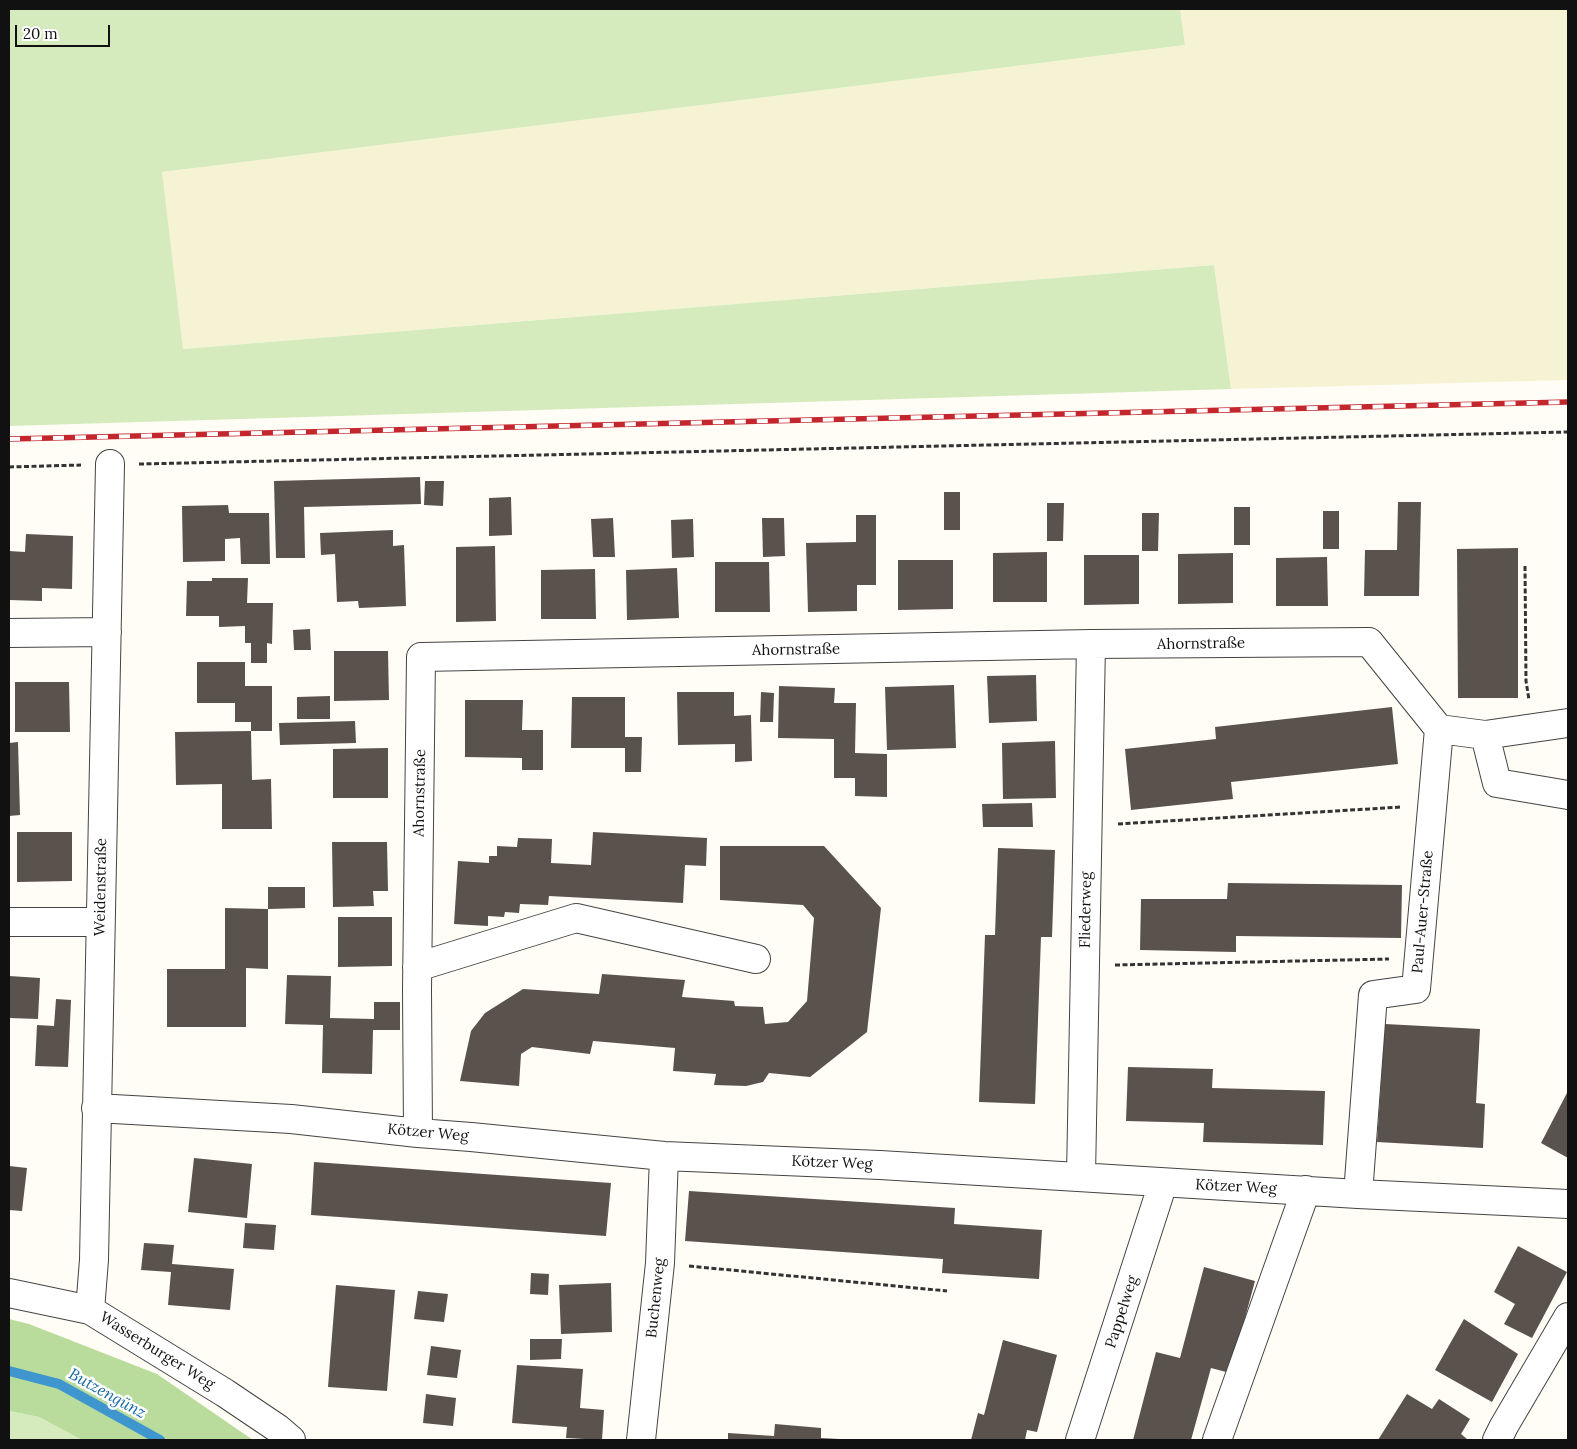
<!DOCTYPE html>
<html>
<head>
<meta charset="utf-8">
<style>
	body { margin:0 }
	#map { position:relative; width:1577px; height:1449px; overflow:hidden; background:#fffdf5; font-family:Lora,serif }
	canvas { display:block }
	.frame { position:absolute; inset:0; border:10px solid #111; pointer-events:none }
	.scale { position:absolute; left:15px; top:25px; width:95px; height:22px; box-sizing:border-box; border:2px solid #111; border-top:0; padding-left:6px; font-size:15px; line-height:18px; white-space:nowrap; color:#111; -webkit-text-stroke:4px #fff; paint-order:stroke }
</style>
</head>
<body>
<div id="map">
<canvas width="1577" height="1449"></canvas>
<div class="frame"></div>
<div class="scale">20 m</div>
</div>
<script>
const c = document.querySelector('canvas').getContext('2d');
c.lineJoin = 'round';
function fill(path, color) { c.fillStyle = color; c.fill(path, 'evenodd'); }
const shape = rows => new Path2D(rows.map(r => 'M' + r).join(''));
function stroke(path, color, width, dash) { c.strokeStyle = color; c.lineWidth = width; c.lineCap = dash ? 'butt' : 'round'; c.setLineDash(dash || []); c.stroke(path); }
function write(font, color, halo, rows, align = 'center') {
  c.font = font + ' Lora,serif'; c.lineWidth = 5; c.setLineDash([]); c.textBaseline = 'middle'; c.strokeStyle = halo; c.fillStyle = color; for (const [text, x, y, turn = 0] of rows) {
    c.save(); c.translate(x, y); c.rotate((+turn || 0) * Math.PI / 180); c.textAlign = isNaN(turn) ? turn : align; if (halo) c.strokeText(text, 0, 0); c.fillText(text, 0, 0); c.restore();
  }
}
const farmland = shape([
	[1180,9,1568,9,1568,380,1231,389,1214,265,183,349,161,172,1185,45]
]);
const green = shape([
	[9,9,1180,9,1185,45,162,172,183,349,1214,265,1231,389,9,426],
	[9,1411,39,1417,82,1440,9,1440]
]);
const forest = shape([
	[9,1319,29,1324,157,1374,253,1440,82,1440,39,1417,9,1411]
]);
const stream = shape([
	[9,1371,59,1384,160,1440]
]);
const building = shape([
	[420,477,421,504,304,507,305,558,276,558,274,481],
	[425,481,444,481,443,506,424,505],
	[944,492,960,492,960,530,944,530],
	[511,497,512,535,489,536,489,498],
	[1398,502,1421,502,1419,596,1364,596,1365,550,1397,550],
	[1047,503,1064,503,1063,541,1047,541],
	[228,505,229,513,269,513,270,564,241,564,240,538,225,539,225,561,183,562,182,506],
	[1234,507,1250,507,1250,545,1234,545],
	[1323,511,1339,511,1339,549,1323,549],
	[1142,513,1159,513,1158,551,1142,551],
	[856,515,876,515,876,585,857,585,857,611,808,612,806,543,856,542],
	[613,518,615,557,593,557,591,519],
	[762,518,784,518,785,556,763,557],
	[693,519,694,557,672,558,671,520],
	[393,530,393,546,404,545,406,606,359,608,358,601,337,602,335,554,321,555,320,533],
	[26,534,73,536,72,589,42,588,42,601,9,600,9,551,25,552],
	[495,546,496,621,456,622,456,547],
	[1518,548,1518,698,1458,698,1457,549],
	[1047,552,1047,602,993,602,993,553],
	[1233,553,1233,603,1178,604,1178,554],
	[1084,555,1139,555,1139,604,1084,605],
	[1327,557,1328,606,1276,606,1276,558],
	[898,560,953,560,953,609,898,610],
	[715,562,769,562,770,612,715,612],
	[677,568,679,618,627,620,626,570],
	[595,569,596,619,541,619,541,570],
	[212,578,248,578,247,603,273,603,272,644,267,643,267,663,251,663,251,643,245,643,245,626,219,627,219,616,186,616,187,581,212,581],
	[310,629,311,650,294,650,293,630],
	[334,651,388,651,389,700,334,701],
	[197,662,245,662,245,686,272,686,272,731,251,731,251,722,235,722,235,703,197,703],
	[1036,675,1037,721,989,723,987,676],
	[15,682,69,682,70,732,15,732],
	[954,685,956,748,887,750,885,687],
	[779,686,835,688,834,703,856,703,855,753,887,754,887,797,855,796,855,778,834,778,834,739,778,738],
	[677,692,734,692,734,716,751,715,752,761,735,762,735,744,678,745],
	[761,692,774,693,773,722,760,722],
	[330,696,330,719,297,719,297,697],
	[572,697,625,697,625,737,642,737,641,772,625,772,625,748,571,748],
	[465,700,523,700,522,730,543,730,543,770,522,770,522,758,465,757],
	[1392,707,1398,764,1231,782,1233,799,1131,810,1125,749,1216,739,1215,727],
	[355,721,356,743,280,745,279,723],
	[251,731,252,780,271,779,272,829,222,829,222,784,176,785,175,732],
	[1055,741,1056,798,1003,799,1002,743],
	[18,742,20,815,9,816,9,743],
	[388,748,388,798,333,798,333,749],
	[1032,803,1033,827,983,827,982,804],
	[17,832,72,832,72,881,17,882],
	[593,832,707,838,706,866,685,865,683,903,549,896,548,905,520,904,519,913,505,912,504,917,488,916,488,926,454,924,458,861,489,863,489,856,497,856,497,846,517,847,518,838,552,839,551,863,591,865],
	[332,842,387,842,388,891,373,891,374,906,333,907],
	[720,846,824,846,881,908,867,1032,810,1077,769,1073,763,1082,746,1086,714,1085,716,1074,673,1071,675,1048,593,1041,590,1054,532,1047,521,1054,519,1086,460,1081,471,1031,485,1013,523,989,599,994,602,974,685,980,682,997,734,1001,735,1006,763,1007,765,1024,788,1022,807,1001,814,918,803,905,720,900],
	[998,848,1055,850,1052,937,1041,937,1035,1104,979,1102,985,935,995,935],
	[1228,883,1402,885,1401,938,1236,936,1236,952,1140,950,1141,899,1227,899],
	[268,887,305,887,305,908,268,909],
	[225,908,268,909,268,969,246,968,246,1027,167,1027,167,969,225,969],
	[338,917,392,917,392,966,338,967],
	[287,975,331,976,330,1018,374,1019,374,1002,400,1002,400,1030,373,1030,372,1074,322,1073,323,1025,285,1024],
	[9,976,40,978,38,1019,9,1018],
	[56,999,71,1000,68,1067,35,1066,37,1025,54,1026],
	[1385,1024,1480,1029,1476,1103,1485,1104,1483,1148,1377,1142],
	[1128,1067,1213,1069,1212,1088,1325,1091,1323,1145,1203,1142,1204,1123,1126,1121],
	[1568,1091,1568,1158,1541,1143],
	[194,1158,252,1164,247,1218,188,1212],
	[314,1162,611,1183,606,1236,311,1215],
	[9,1166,27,1168,22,1211,9,1210],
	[689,1191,955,1208,954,1224,1042,1230,1039,1279,942,1273,943,1259,685,1241],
	[245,1223,276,1225,274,1250,243,1248],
	[144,1243,174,1245,172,1264,234,1269,230,1310,168,1305,171,1272,141,1270],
	[1518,1246,1567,1272,1532,1338,1504,1324,1515,1304,1494,1292],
	[1204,1267,1255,1281,1230,1373,1211,1368,1191,1440,1133,1440,1156,1352,1180,1358],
	[531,1273,549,1274,548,1295,530,1294],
	[611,1283,612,1332,561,1334,559,1285],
	[336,1285,395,1290,387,1391,328,1387],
	[418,1291,448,1294,444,1322,414,1319],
	[1464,1319,1518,1354,1492,1402,1435,1370],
	[530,1339,562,1339,561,1359,530,1360],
	[1003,1340,1057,1355,1037,1432,1027,1430,1025,1440,971,1440,978,1413,984,1415],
	[431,1346,461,1350,457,1378,427,1375],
	[517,1365,583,1369,580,1408,604,1410,602,1440,566,1438,567,1427,512,1423],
	[426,1394,456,1398,453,1426,423,1423],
	[1407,1394,1432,1409,1439,1399,1470,1419,1461,1434,1467,1439,1466,1440,1378,1440],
	[775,1424,821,1428,821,1438,839,1439,839,1440,728,1440,728,1433,774,1436]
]);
const path = shape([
	[139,464,1568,432],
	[9,467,81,465],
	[1525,566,1526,681,1529,700],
	[1118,824,1402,807],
	[1115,965,1389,959],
	[689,1266,947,1291]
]);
const minor = shape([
	[9,633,107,632],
	[1439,729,1485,735,1568,723],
	[1485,735,1497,783,1568,795],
	[9,922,100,922],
	[417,967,576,918,756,959],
	[96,1108,291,1119,418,1133,471,1137,664,1156,880,1165,1358,1194,1568,1204],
	[418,1133,417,990,421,657,1091,644,1369,642,1439,729],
	[1081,1176,1091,644],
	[1358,1194,1373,995,1416,989,1439,729],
	[9,1293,90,1310,225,1393,277,1428,291,1440],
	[90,1310,94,1260,110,464],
	[641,1440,660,1263,664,1156],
	[1080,1440,1163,1183],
	[1217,1440,1306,1190],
	[1497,1440,1504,1426,1568,1317]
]);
const rail = shape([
	[9,439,1568,402]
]);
const streetNames = [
	["Ahornstraße",1201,644,-1],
	["Ahornstraße",796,650,-1],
	["Ahornstraße",420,793,-89],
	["Weidenstraße",101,887,-89],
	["Fliederweg",1086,910,-89],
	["Paul-Auer-Straße",1423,912,-85],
	["Kötzer Weg",428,1133,5],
	["Kötzer Weg",832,1163,2],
	["Kötzer Weg",1236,1187,3],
	["Buchenweg",656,1298,-84],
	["Pappelweg",1122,1312,-72],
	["Wasserburger Weg",157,1351,32]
];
const waterNames = [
	["Butzengünz",107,1394,29]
];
fill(farmland, '#f6f3d4');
fill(green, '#d5ebbd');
fill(forest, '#b9dc9c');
stroke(stream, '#3f96cf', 10);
fill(building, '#5a524d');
stroke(minor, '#444', 30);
stroke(path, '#333', 3, [5, 2.5]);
stroke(minor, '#fff', 28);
stroke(rail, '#c4262e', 5.5);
stroke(rail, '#fff', 4, [11]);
write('15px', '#111', '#fff', streetNames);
write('italic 16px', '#1768a6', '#fff', waterNames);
</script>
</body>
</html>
